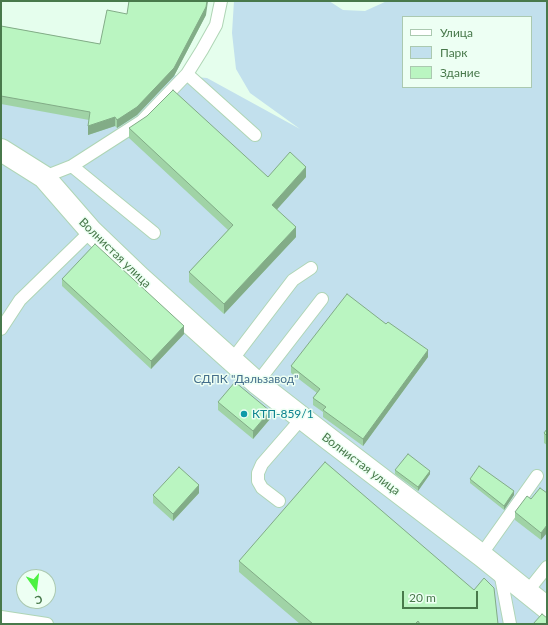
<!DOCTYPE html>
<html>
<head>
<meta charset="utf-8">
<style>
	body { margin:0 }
	#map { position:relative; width:548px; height:625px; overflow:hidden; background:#e5feed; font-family:Lato,sans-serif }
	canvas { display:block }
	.frame { position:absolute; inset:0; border:2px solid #48794b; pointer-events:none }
	.legend { position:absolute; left:402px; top:16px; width:130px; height:72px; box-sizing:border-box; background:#edfff3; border:1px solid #abc9b0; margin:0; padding:5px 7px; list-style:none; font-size:12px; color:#48794b }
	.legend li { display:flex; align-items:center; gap:8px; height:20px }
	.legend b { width:20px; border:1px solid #abc9b0 }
	.north { position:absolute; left:16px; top:569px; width:40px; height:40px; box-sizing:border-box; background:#edfff3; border:1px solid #abc9b0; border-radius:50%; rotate:166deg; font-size:11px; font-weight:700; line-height:16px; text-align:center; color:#48794b }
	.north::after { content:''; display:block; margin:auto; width:14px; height:18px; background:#4cf141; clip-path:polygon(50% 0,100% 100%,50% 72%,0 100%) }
	.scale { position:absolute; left:402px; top:591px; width:76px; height:18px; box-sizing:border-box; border:2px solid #48794b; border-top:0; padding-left:5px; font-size:12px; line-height:14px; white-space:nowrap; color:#48794b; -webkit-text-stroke:3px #edfff3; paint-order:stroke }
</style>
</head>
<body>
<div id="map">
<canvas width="548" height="625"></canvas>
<div class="frame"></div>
<ul class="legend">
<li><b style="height:5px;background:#fff"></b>Улица</li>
<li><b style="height:11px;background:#c2e0ed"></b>Парк</li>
<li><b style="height:11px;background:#baf5c1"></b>Здание</li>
</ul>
<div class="north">С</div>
<div class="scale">20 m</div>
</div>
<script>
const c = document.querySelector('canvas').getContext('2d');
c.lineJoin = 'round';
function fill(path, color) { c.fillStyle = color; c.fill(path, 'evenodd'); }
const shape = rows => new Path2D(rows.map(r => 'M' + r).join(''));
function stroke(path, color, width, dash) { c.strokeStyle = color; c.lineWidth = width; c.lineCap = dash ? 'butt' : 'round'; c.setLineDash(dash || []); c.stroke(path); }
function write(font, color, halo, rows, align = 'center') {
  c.font = font + ' Lato,sans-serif'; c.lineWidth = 3; c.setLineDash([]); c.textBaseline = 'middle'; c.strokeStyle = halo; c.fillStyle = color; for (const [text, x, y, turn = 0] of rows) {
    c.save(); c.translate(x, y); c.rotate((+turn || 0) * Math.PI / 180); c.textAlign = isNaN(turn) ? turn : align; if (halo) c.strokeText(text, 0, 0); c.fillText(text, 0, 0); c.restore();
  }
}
const green = shape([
	[234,1,329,1,343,10,365,11,387,1,547,1,547,624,1,624,1,60,207,78,300,129,250,93,236,69,232,33],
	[403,17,531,17,531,87,403,87],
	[24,577,48,577,48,601,24,601]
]);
const service = shape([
	[187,74,255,135],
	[72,166,154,233],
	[44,177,72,166,142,121,187,74,202,50,216,25,221,1],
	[1,329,20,300,91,231],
	[232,360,293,280,311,268],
	[257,383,322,299],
	[279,501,262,488,258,481,258,473,262,464,302,418],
	[481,555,537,476],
	[500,572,510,624],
	[527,592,547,567],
	[1,617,47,624]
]);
const minor = shape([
	[1,150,44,177,91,231,139,277,257,383,329,439,481,555,547,608]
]);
const wall = shape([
	[206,15,174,76,137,115,117,128,115,126,88,135,89,120,1,104,1,26,100,44],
	[129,128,268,177,306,177,277,209,296,237,224,314,189,282,189,272,228,230,129,138],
	[62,279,184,334,151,369,62,286],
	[428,357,363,446,323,417,323,412,313,405,313,398,317,393,291,373,291,366],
	[218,402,270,419,253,439,218,410],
	[547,429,547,445,544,443,544,433],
	[395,470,430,474,418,491,395,474],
	[470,479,514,495,504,510,470,483],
	[199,493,173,521,153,503,153,495],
	[547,493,541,540,515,520,515,512,531,499],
	[239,561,498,624,300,624,239,572]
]);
const shadedWall = shape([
	[207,1,208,1,206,15,174,76,137,115,117,128,117,120],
	[115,117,115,126,88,135,88,126],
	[306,167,306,177,272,215,272,205],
	[296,227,296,237,224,314,224,304],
	[184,326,184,334,151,369,151,361],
	[428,350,428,357,363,446,363,439],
	[270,411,270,419,253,439,253,431],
	[430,471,430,474,418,491,418,487],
	[199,485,199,493,173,521,173,514],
	[514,491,514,495,504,510,504,506],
	[547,525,547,533,541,540,541,533]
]);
const building = shape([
	[129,1,207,1,206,7,174,68,137,107,117,120,115,117,88,126,90,112,1,96,1,26,100,44,107,10,127,14,129,1],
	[173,90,268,177,290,152,306,167,272,205,296,227,224,304,189,272,233,225,129,128,147,116,173,90],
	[95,244,184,326,151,361,62,279,95,244],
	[347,294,386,324,388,322,428,350,363,439,323,410,326,407,313,398,320,389,291,366,347,294],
	[235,382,270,411,253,431,218,402,235,382],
	[547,429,547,436,544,433,547,429],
	[408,454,430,471,418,487,395,470,408,454],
	[325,462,474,590,484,578,494,588,498,624,420,624,418,621,415,624,313,624,239,561,325,462],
	[479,466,514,491,504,506,470,479,479,466],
	[179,467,199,485,173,514,153,495,179,467],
	[540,488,547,493,547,525,541,533,515,512,527,496,531,499,540,488],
	[542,614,547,618,547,624,533,624,542,614]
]);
const markers = [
	[244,414,4,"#0f9aa8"]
];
const streetNames = [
	["Волнистая улица",115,253,44],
	["Волнистая улица",361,464,37]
];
const parkNames = [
	["СДПК \"Дальзавод\"",246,379]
];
const cultureNames = [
	["КТП-859/1",252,414]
];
fill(green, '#c2e0ed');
stroke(service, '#afd5b5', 14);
stroke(minor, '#afd5b5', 24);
stroke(service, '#fff', 12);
stroke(minor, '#fff', 22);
fill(wall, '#a0d3a6');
fill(shadedWall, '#82ac87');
fill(building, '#baf5c1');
stroke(building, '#82ac87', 1);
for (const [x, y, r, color] of markers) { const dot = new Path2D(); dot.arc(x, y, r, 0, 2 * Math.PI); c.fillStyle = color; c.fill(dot); stroke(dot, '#edfff3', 1.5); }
write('12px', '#48794b', '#edfff3', streetNames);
write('12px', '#446e8c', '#edfff3', parkNames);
write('12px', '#0d838f', '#edfff3', cultureNames, 'left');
</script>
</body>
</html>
